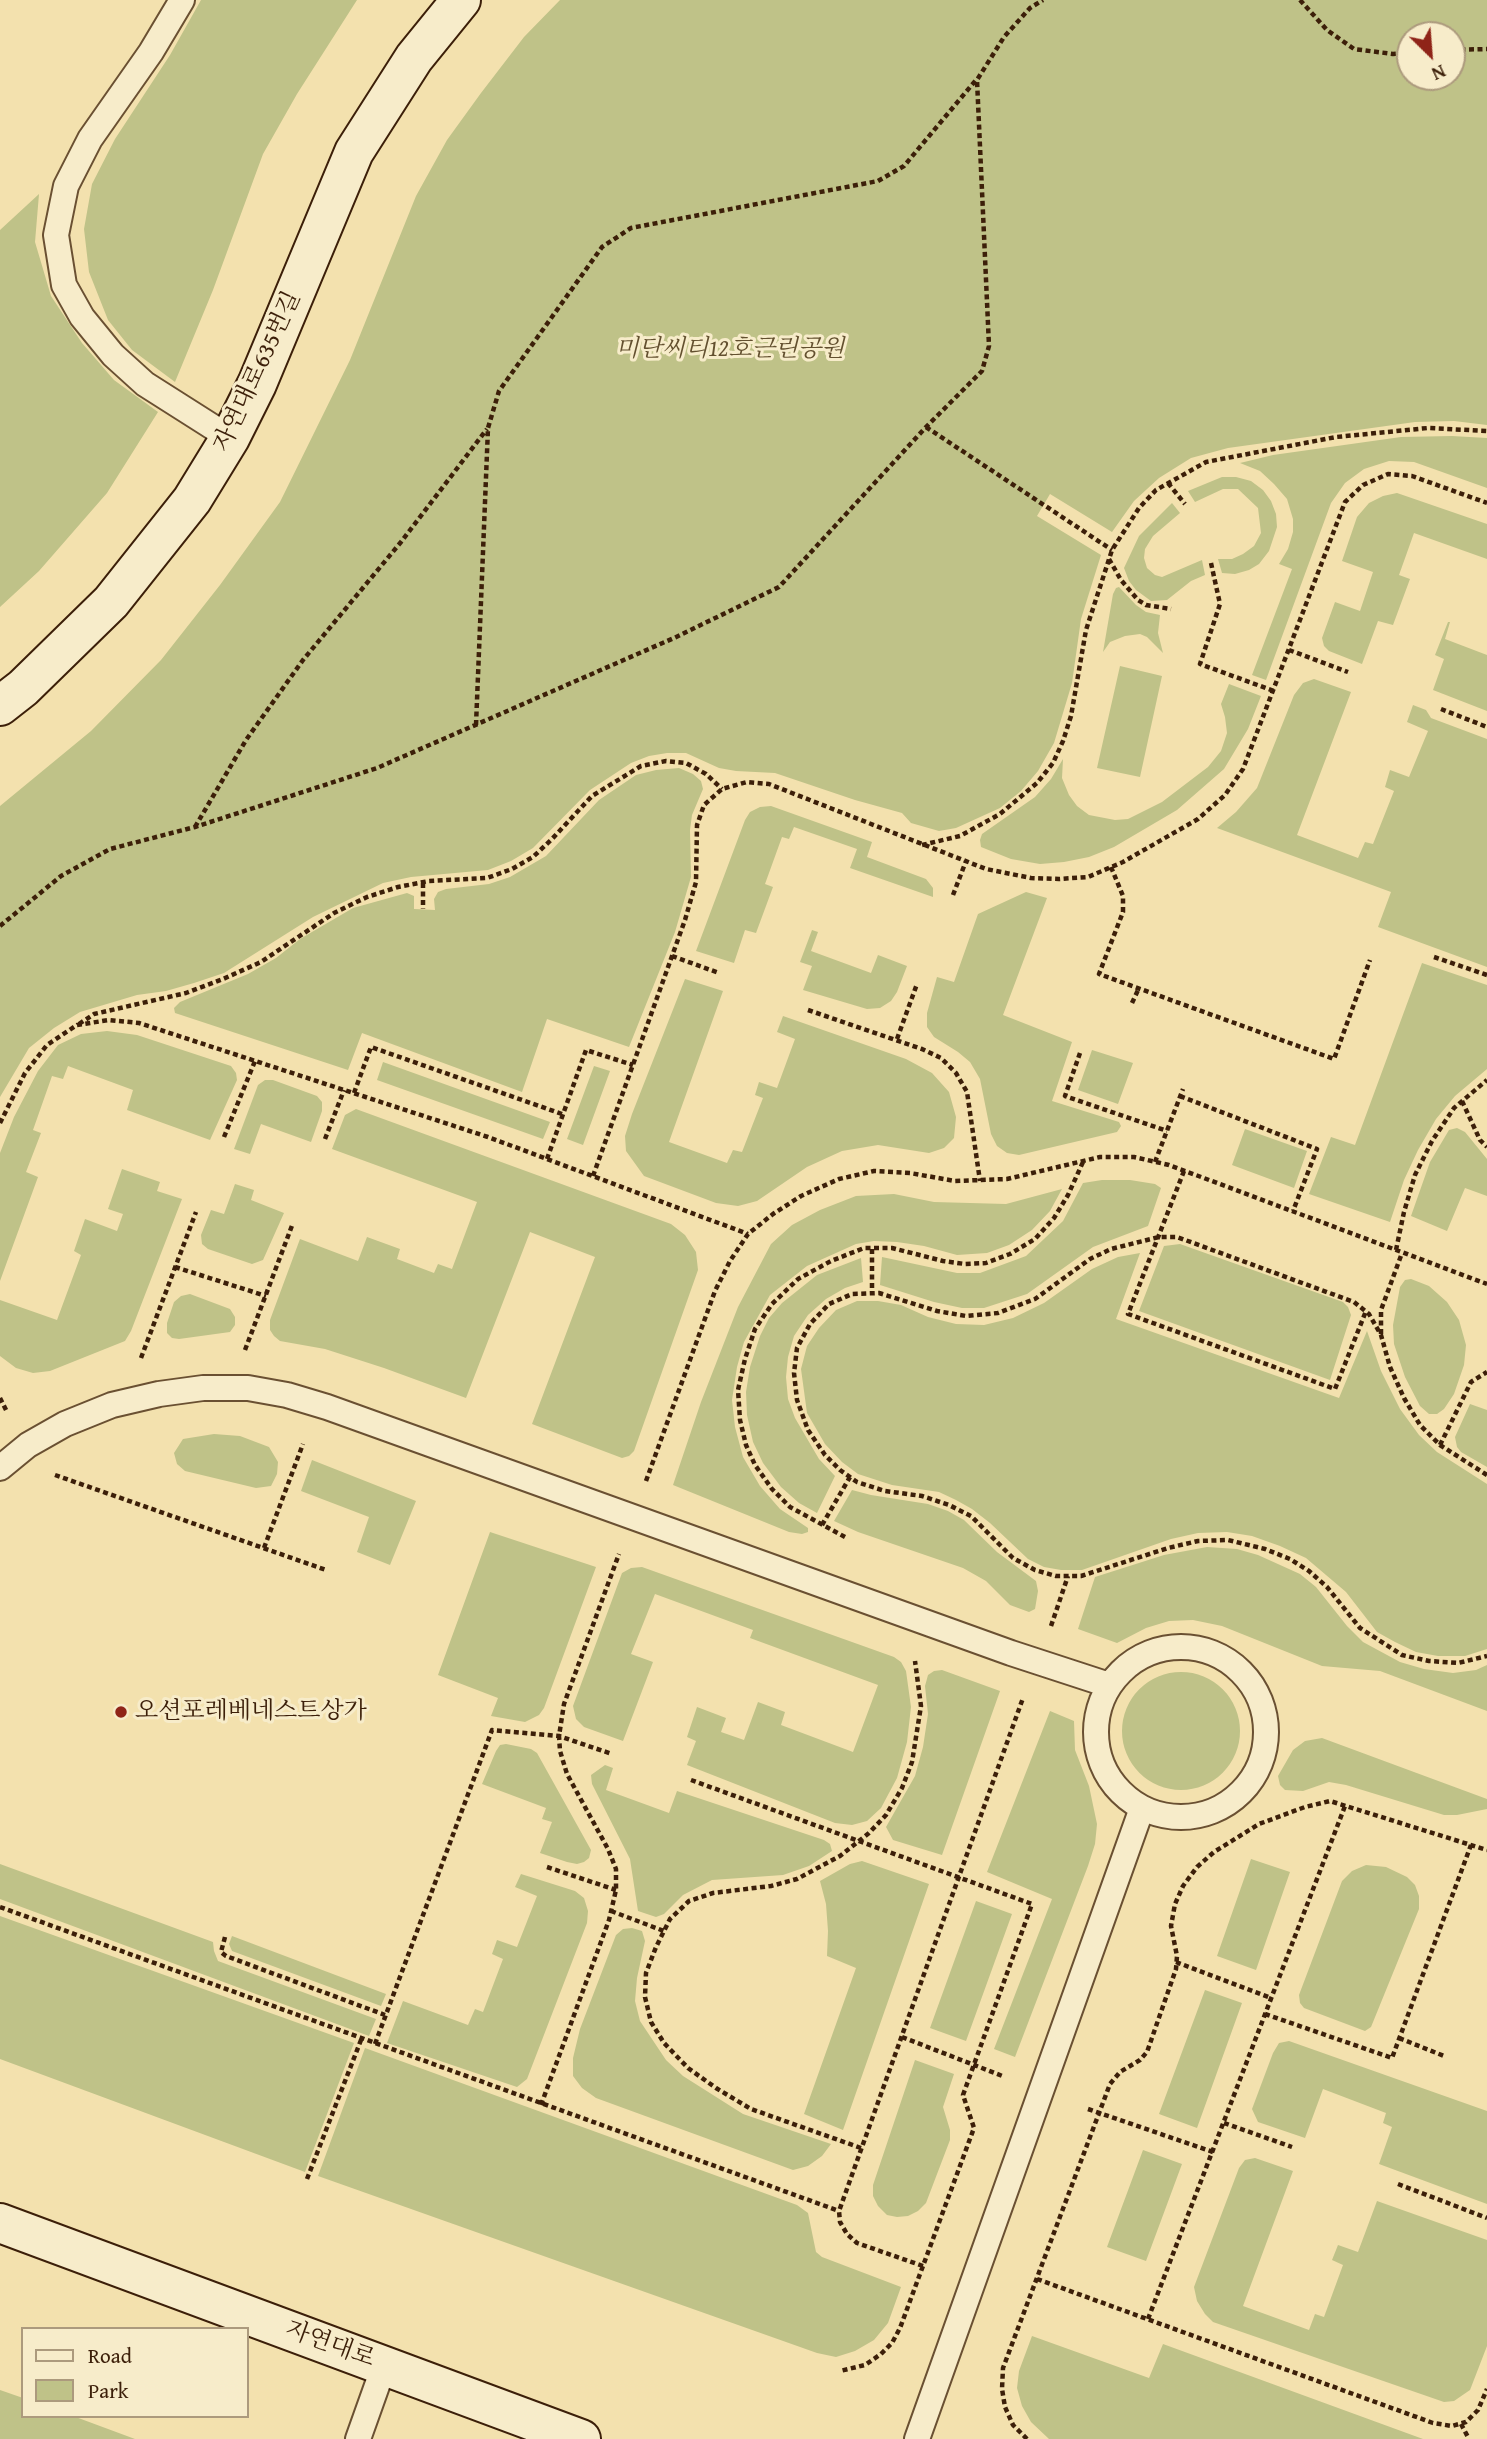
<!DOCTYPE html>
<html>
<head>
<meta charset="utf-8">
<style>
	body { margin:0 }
	#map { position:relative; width:1487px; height:2439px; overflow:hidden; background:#f3e1ae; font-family:"Gentium Book Plus",serif }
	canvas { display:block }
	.legend { position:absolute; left:21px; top:2327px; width:228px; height:91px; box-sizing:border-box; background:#f7ecca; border:2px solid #ac9a7d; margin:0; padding:9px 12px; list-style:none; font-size:21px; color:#3c1f09 }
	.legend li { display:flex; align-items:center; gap:14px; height:35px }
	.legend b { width:35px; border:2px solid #ac9a7d }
	.north { position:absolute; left:1396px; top:21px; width:70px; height:70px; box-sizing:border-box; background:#f7ecca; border:2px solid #ac9a7d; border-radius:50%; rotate:155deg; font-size:19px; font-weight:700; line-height:28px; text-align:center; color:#3c1f09 }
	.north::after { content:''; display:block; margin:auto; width:24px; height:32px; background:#8f2418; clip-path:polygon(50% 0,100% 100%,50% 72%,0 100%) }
</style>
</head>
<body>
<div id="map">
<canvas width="1487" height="2439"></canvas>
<ul class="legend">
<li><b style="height:9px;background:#f7ecca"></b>Road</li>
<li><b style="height:19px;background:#bfc288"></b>Park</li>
</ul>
<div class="north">N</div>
</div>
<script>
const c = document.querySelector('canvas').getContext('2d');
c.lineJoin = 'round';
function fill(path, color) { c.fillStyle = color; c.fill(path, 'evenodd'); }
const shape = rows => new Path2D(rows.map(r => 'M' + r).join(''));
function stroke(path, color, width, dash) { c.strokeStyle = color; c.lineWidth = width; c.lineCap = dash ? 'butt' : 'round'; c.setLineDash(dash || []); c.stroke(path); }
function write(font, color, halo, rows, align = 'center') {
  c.font = font + ' "Gentium Book Plus","Noto Serif KR",serif'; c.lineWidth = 6; c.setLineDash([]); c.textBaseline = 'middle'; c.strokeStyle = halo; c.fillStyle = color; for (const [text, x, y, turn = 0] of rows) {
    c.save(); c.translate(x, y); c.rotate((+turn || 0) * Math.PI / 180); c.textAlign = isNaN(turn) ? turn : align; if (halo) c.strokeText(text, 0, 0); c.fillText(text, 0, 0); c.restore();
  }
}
const green = shape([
	[201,0,357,0,297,94,263,154,213,290,175,382,132,350,108,320,89,272,84,229,92,184,115,139,170,55],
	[560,0,1487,0,1487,425,1454,421,1415,422,1228,448,1191,458,1159,478,1134,501,1112,532,1050,494,1037,516,1101,555,1081,619,1072,683,1054,743,1038,771,1021,791,1000,808,956,828,939,831,911,823,902,813,855,800,775,773,736,771,719,768,686,753,667,753,649,756,631,763,590,790,533,848,511,861,488,870,411,877,383,883,313,917,224,973,194,983,166,991,137,995,80,1012,54,1028,29,1048,0,1097,0,806,91,731,161,660,220,585,280,502,350,360,416,196,447,140,481,93,524,37],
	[1410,35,1452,35,1452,77,1410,77],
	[39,194,35,242,51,296,82,343,114,380,158,412,107,493,39,571,0,607,0,230],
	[1452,436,1487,438,1487,488,1414,462,1389,461,1364,469,1345,483,1331,503,1266,680,1252,675,1292,569,1279,564,1288,549,1293,532,1293,519,1287,499,1274,484,1260,471,1240,463,1273,455,1401,437],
	[1222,477,1236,477,1251,481,1263,490,1271,501,1276,514,1277,527,1269,551,1259,564,1249,570,1235,574,1222,573,1218,559,1232,559,1243,554,1254,546,1261,533,1258,508,1238,489,1223,489,1195,502,1188,491],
	[1397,493,1487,524,1487,559,1414,533,1399,575,1410,579,1393,625,1378,621,1362,664,1329,651,1324,646,1322,638,1335,602,1360,611,1373,572,1342,561,1357,517,1369,503,1383,496],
	[1172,503,1180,513,1153,536,1145,549,1144,558,1147,568,1155,575,1162,577,1202,560,1205,575,1191,581,1167,600,1151,601,1136,590,1129,581,1124,568,1139,536],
	[1119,587,1136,605,1146,612,1160,615,1158,633,1163,653,1147,637,1140,634,1125,636,1110,642,1103,652,1113,594,1116,588],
	[1448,622,1450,622,1445,639,1487,655,1487,711,1433,690,1444,659,1435,655],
	[1120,666,1162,676,1140,777,1097,768],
	[1314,679,1351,692,1297,835,1358,858,1365,842,1373,844,1394,791,1385,787,1390,770,1409,777,1428,731,1407,722,1413,705,1426,710,1431,718,1487,739,1487,967,1378,927,1391,892,1217,828,1236,812,1257,788,1294,695,1303,683],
	[1229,684,1261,696,1248,729,1224,769,1177,810,1114,847,1089,857,1064,862,1040,864,1011,859,981,847,980,840,982,834,1035,797,1051,779,1063,759,1062,778,1069,795,1077,806,1089,815,1115,820,1128,819,1162,802,1208,767,1221,751,1227,733,1225,717,1221,704],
	[679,768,693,774,701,781,703,789,692,815,690,830,691,877,675,932,629,1047,547,1019,522,1092,362,1033,348,1070,175,1013,174,1008,180,1002,248,974,276,958,300,939,353,908,407,893,414,896,414,909,435,910,434,899,438,892,446,889,489,884,510,877,546,856,599,800,636,775,656,770],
	[771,806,872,842,867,857,926,879,933,888,933,897,850,868,857,849,794,827,789,839,782,837,765,884,773,887,756,933,745,930,734,963,696,951,745,820,750,812,760,807],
	[1026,892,1047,898,1003,1015,1072,1042,1052,1101,1119,1122,1121,1126,1117,1132,1019,1155,1007,1153,997,1146,991,1134,980,1079,970,1062,958,1052,934,1037,927,1027,927,1013,937,977,954,982,978,914],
	[812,930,818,932,811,951,871,973,878,955,907,966,897,992,891,1001,880,1008,867,1009,803,990,812,966,800,962],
	[1422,963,1487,985,1487,1069,1455,1096,1436,1119,1418,1150,1404,1180,1390,1222,1309,1194,1331,1137,1355,1145],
	[685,979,723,991,669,1142,727,1163,733,1150,742,1152,763,1098,755,1095,759,1082,777,1088,795,1039,777,1032,783,1016,906,1059,932,1073,949,1092,956,1117,954,1138,944,1148,929,1153,878,1145,842,1151,807,1167,757,1201,738,1206,716,1203,644,1176,626,1151,625,1136,632,1114],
	[107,1031,137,1035,231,1066,236,1073,237,1080,210,1140,127,1110,133,1090,68,1066,63,1079,52,1076,33,1130,41,1133,26,1172,38,1177,0,1281,0,1153,14,1117,38,1071,58,1045,81,1034],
	[1092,1050,1133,1063,1118,1104,1078,1090],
	[383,1062,550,1122,543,1139,377,1080],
	[594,1066,610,1071,583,1145,567,1139],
	[265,1080,273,1080,317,1096,322,1102,322,1111,311,1142,261,1124,250,1154,234,1149,258,1085],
	[356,1109,671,1224,685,1235,696,1252,698,1270,634,1451,629,1456,622,1458,532,1424,595,1257,530,1232,466,1398,384,1368,325,1349,280,1341,274,1336,270,1330,270,1320,300,1239,358,1261,367,1237,400,1249,397,1259,434,1273,438,1264,452,1269,477,1202,332,1149,345,1115],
	[1457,1128,1465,1132,1487,1159,1487,1196,1465,1188,1447,1231,1411,1216,1430,1162,1449,1130],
	[1245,1129,1307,1151,1294,1188,1232,1165],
	[122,1169,160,1182,157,1191,182,1199,131,1331,125,1341,50,1371,33,1373,16,1368,0,1356,0,1300,57,1320,81,1255,74,1251,85,1219,117,1231,123,1214,108,1209],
	[1102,1180,1130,1180,1155,1184,1161,1188,1148,1226,1093,1247,1027,1294,984,1308,962,1308,934,1302,880,1285,882,1257,957,1273,980,1273,1026,1256,1063,1221,1083,1183],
	[235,1184,254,1190,251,1200,284,1213,263,1260,252,1264,208,1249,202,1244,201,1235,211,1210,224,1214],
	[1062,1189,1050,1211,1032,1230,1009,1245,987,1253,957,1255,924,1246,897,1242,874,1241,856,1244,807,1266,770,1295,744,1342,737,1367,732,1400,735,1427,743,1457,760,1486,780,1509,808,1528,808,1532,802,1534,789,1532,673,1485,701,1402,738,1307,771,1244,792,1225,820,1210,856,1196,894,1194,934,1202,1006,1204],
	[1180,1244,1343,1302,1348,1307,1351,1315,1330,1380,1139,1311,1164,1246],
	[1140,1253,1116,1319,1339,1398,1367,1331,1381,1371,1400,1409,1419,1435,1437,1452,1487,1484,1487,1649,1465,1656,1438,1656,1416,1652,1395,1642,1377,1632,1346,1592,1306,1558,1280,1546,1252,1536,1227,1532,1198,1533,1171,1539,1082,1570,1061,1570,1044,1567,1028,1559,990,1523,972,1509,956,1500,939,1492,892,1485,858,1474,842,1462,825,1444,807,1413,801,1369,807,1346,819,1328,836,1310,857,1301,878,1301,901,1305,928,1317,956,1324,984,1325,1013,1318,1044,1303,1092,1269,1118,1257],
	[861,1258,863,1282,845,1288,826,1299,808,1315,794,1336,788,1357,786,1377,788,1399,795,1418,819,1459,835,1476,817,1513,799,1503,781,1487,763,1463,753,1442,747,1415,746,1392,750,1367,760,1336,769,1318,782,1303,817,1275],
	[1411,1279,1429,1286,1447,1302,1459,1320,1466,1345,1464,1365,1454,1394,1444,1409,1437,1414,1429,1414,1420,1406,1405,1377,1394,1344,1393,1325,1400,1287,1405,1280],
	[190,1294,230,1309,235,1317,235,1325,230,1332,179,1339,172,1338,167,1333,167,1323,174,1302,181,1296],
	[1470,1404,1487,1410,1487,1467,1461,1452,1457,1447,1455,1437],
	[214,1434,240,1436,269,1447,278,1462,277,1474,271,1486,256,1488,185,1471,177,1464,174,1453,183,1439],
	[312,1460,416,1501,390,1565,357,1552,369,1517,301,1491],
	[852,1490,871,1495,928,1504,948,1511,964,1520,997,1552,1036,1581,1038,1591,1035,1609,1029,1612,1010,1605,986,1581,963,1568,858,1532,834,1521],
	[490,1532,596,1567,544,1708,539,1715,525,1722,491,1716,498,1698,438,1675],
	[1207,1547,1237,1549,1258,1555,1300,1574,1316,1587,1347,1626,1363,1642,1400,1662,1424,1669,1453,1673,1476,1670,1487,1665,1487,1711,1380,1671,1322,1666,1222,1626,1193,1620,1169,1621,1146,1628,1117,1643,1078,1629,1095,1577,1164,1555],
	[642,1567,894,1657,901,1662,906,1671,911,1707,907,1742,897,1778,881,1808,867,1821,852,1825,835,1823,687,1765,696,1741,687,1737,697,1707,726,1718,721,1732,744,1740,758,1702,785,1712,781,1725,853,1752,878,1685,750,1638,753,1630,655,1594,631,1654,653,1662,623,1741,584,1727,576,1719,573,1706,622,1573,631,1568],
	[942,1670,1000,1691,942,1855,893,1840,886,1827,915,1776,923,1747,928,1714,925,1686,928,1675,934,1671],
	'1122 1731a59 59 0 1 1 118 0a59 59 0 1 1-118 0Z',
	[1050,1711,1074,1721,1075,1750,1089,1786,1097,1824,1095,1844,1088,1866,1015,2057,994,2049,1052,1899,987,1872],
	[1322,1738,1487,1799,1487,1809,1457,1815,1444,1815,1346,1785,1329,1782,1303,1791,1285,1790,1280,1785,1278,1776,1293,1750,1305,1741],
	[506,1744,531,1749,537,1753,591,1850,589,1858,584,1862,577,1864,567,1862,540,1853,552,1822,542,1819,546,1808,482,1784,496,1751,500,1745],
	[605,1765,613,1768,606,1790,669,1813,677,1791,824,1840,830,1844,832,1851,809,1866,783,1875,712,1880,683,1895,664,1914,656,1917,638,1911,630,1859,592,1784,591,1775],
	[1251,1859,1290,1872,1256,1970,1217,1956],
	[862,1861,929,1884,843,2130,804,2114,856,1968,827,1956,828,1931,826,1904,820,1881,850,1864],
	[0,1864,213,1942,214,1951,218,1961,376,2019,369,2036,0,1899],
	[1366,1865,1386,1867,1407,1877,1415,1885,1419,1896,1419,1909,1371,2027,1365,2031,1304,2008,1300,2003,1299,1995,1342,1881,1352,1871],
	[521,1874,575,1891,584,1898,588,1911,587,1923,527,2079,517,2087,387,2043,403,2001,468,2025,475,2009,483,2012,503,1959,492,1954,497,1940,517,1947,537,1896,515,1887],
	[976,1901,1012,1914,966,2041,930,2028],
	[0,1916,354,2043,305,2172,0,2059],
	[632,1928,642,1931,645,1941,637,1978,635,2001,640,2021,666,2060,683,2076,743,2114,831,2144,822,2156,808,2166,793,2170,596,2098,582,2088,573,2076,573,2058,580,2029,616,1935,623,1929],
	[232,1936,386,1994,381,2006,232,1951,229,1944],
	[1205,1990,1242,2003,1197,2128,1159,2114],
	[1289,2041,1487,2111,1487,2204,1379,2164,1392,2127,1383,2123,1386,2113,1323,2089,1305,2138,1258,2122,1252,2109,1273,2053,1279,2043],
	[365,2048,797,2205,808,2213,816,2252,822,2257,901,2287,888,2323,874,2340,855,2351,836,2357,817,2353,318,2176],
	[915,2060,954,2074,943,2107,950,2130,950,2140,926,2203,918,2211,908,2216,897,2217,887,2215,878,2206,873,2196,873,2185],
	[1143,2150,1182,2164,1146,2261,1107,2247],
	[1255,2158,1293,2171,1243,2306,1309,2330,1315,2314,1324,2317,1343,2265,1332,2260,1338,2245,1358,2252,1377,2201,1487,2240,1487,2346,1470,2390,1454,2401,1444,2402,1213,2322,1205,2314,1197,2301,1194,2287,1239,2168,1245,2160],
	[1032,2336,1149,2378,1163,2344,1423,2439,1049,2439,1031,2422,1022,2406,1017,2388,1019,2371],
	[0,2390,23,2398,23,2416,73,2416,135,2439,0,2439]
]);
const path = shape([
	[1300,0,1327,30,1354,49,1393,54,1410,53],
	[1452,50,1487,49],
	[926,427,1112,550],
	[1168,483,1185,504],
	[1109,559,1121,580,1138,600,1146,605,1171,609],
	[1211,563,1220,604,1200,664,1274,691],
	[1289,650,1348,672],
	[1441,709,1487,727],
	[476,725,488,428,499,391,602,247,631,228,878,181,904,166,976,80],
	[195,827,246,740,303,660,401,542,487,429],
	[922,845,960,836,1000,814,1037,783,1053,763,1063,741,1071,716,1086,630,1112,550,1139,508,1156,490,1206,462,1336,437,1428,428,1487,431],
	[1111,867,1123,896,1123,912,1099,974,1334,1059,1370,960],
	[423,883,423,909],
	[953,895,966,861],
	[0,926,61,876,110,849,195,827,377,768,674,638,779,587,926,427,982,371,989,346,977,80,1004,37,1030,8,1043,0],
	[672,956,719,973],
	[1434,957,1487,975],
	[1132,1003,1139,988],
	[808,1010,922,1049,941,1058,956,1073,967,1092,980,1181],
	[79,1024,94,1014,186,993,223,979,261,962,334,913,367,897,398,887,429,881,487,878,512,869,533,857,552,839,592,796,641,766,666,761,686,763,706,774,722,789],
	[897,1039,917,984],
	[1080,1053,1065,1096,1167,1131],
	[354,1093,371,1047,562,1114],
	[1180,1096,1317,1149,1293,1211],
	[1462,1101,1480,1140,1487,1147],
	[0,1123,25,1073,47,1045,77,1025,109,1020,139,1023,488,1137,748,1234],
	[224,1137,255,1061],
	[325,1139,344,1090],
	[547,1159,586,1050,633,1065],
	[1155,1162,1183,1089],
	[1184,1171,1128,1314,1335,1389,1366,1311],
	[593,1176,685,920,696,882,697,825,704,805,722,789,747,782,769,784,986,869,1031,878,1059,879,1088,877,1123,862,1198,819,1225,795,1243,769,1345,502,1363,485,1388,474,1412,476,1487,503],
	[872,1249,872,1292],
	[1396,1250,1404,1212,1415,1175,1432,1141,1454,1108,1487,1080],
	[175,1267,266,1296],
	[1381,1334,1381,1310,1402,1253],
	[245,1350,293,1223],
	[141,1358,196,1212],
	[0,1398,7,1412],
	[1440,1445,1471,1382,1487,1372],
	[55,1475,326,1570],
	[1487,1475,1440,1445,1420,1425,1404,1398,1390,1367,1381,1335,1369,1314,1354,1302,1177,1237,1159,1237,1111,1249,1090,1259,1035,1299,998,1313,966,1316,937,1311,879,1293,852,1294,829,1304,810,1324,797,1348,794,1373,797,1400,808,1430,825,1455,840,1470,857,1482,885,1491,922,1496,949,1505,971,1516,1013,1558,1035,1570,1056,1576,1081,1576,1168,1548,1198,1541,1228,1540,1265,1549,1290,1559,1309,1571,1327,1587,1360,1628,1402,1655,1429,1661,1458,1663,1487,1656],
	[646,1481,715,1291,730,1261,748,1234,773,1214,801,1196,839,1179,874,1171,910,1173,955,1181,1007,1179,1100,1157,1134,1157,1169,1165,1487,1284],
	[822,1525,850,1477],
	[845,1537,790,1507,772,1489,755,1465,746,1445,740,1420,738,1390,745,1359,755,1329,772,1304,798,1279,831,1261,864,1248,892,1248,943,1261,965,1264,986,1263,1010,1254,1035,1239,1054,1218,1068,1195,1083,1162],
	[264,1548,303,1444],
	[1051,1626,1068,1576],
	[691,1780,1032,1904,963,2095,974,2128,900,2328,892,2343,881,2354,865,2365,840,2371],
	[547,1867,616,1890],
	[0,1907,839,2211],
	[611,1911,664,1931],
	[225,1937,221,1952,226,1956,385,2015],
	[1176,1962,1271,1998],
	[1265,2014,1392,2058,1471,1845],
	[902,2037,1005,2077],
	[1399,2038,1444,2056],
	[375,2044,492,1730,559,1736,612,1754],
	[541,2105,609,1920,616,1890,616,1869,608,1849,567,1774,560,1751,559,1736,564,1704,619,1554],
	[1088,2109,1213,2152],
	[1224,2123,1292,2147],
	[861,2148,751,2109,716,2088,688,2068,664,2043,651,2022,645,1997,646,1973,656,1947,670,1919,689,1901,713,1893,771,1886,797,1879,840,1856,869,1833,886,1815,902,1788,912,1762,921,1706,915,1661],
	[307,2179,361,2040],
	[1398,2184,1487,2218],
	[923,2266,857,2243,847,2234,840,2222,839,2211,1023,1698],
	[1037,2279,1433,2423,1452,2426,1466,2422,1478,2410,1487,2389],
	[1148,2319,1345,1806],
	[1461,2424,1469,2439],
	[1027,2439,1013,2425,1005,2407,1002,2389,1003,2368,1110,2084,1120,2072,1140,2060,1147,2052,1176,1969,1177,1956,1171,1926,1175,1904,1183,1886,1197,1867,1214,1852,1259,1824,1305,1807,1330,1801,1487,1850]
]);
const lane = shape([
	[182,0,151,52,90,139,66,186,56,235,64,285,82,317,113,355,145,384,230,438],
	[0,1468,28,1445,65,1424,112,1405,159,1394,203,1388,248,1388,287,1395,327,1407,1011,1653,1109,1685],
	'1096 1732a85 85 0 1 1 170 0a85 85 0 1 1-170 0Z',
	[358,2439,384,2366],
	[917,2439,1142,1808]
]);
const secondary = shape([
	[0,706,23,688,111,602,192,500,230,438,257,384,354,152,414,58,461,0],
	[0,2223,581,2439]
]);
const markers = [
	[121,1712,7,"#8f2418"]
];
const parkNames = [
	["미단씨티12호근린공원",730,350]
];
const streetNames = [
	["자연대로635번길",258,372,-65],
	["자연대로",330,2345,20]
];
const poiNames = [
	["오션포레베네스트상가",135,1712]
];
fill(green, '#bfc288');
stroke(lane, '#6a5032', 28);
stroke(secondary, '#3c1f09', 42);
stroke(path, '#3c1f09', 4.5, [5, 3.5]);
stroke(lane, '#f7ecca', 24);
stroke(secondary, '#f7ecca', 38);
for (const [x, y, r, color] of markers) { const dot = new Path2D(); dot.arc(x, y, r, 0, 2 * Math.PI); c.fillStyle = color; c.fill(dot); stroke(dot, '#f7ecca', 2.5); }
write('italic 24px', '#63502f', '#f7ecca', parkNames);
write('24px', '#3c1f09', '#f7ecca', streetNames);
write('24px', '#3c1f09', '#f7ecca', poiNames, 'left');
</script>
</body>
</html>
